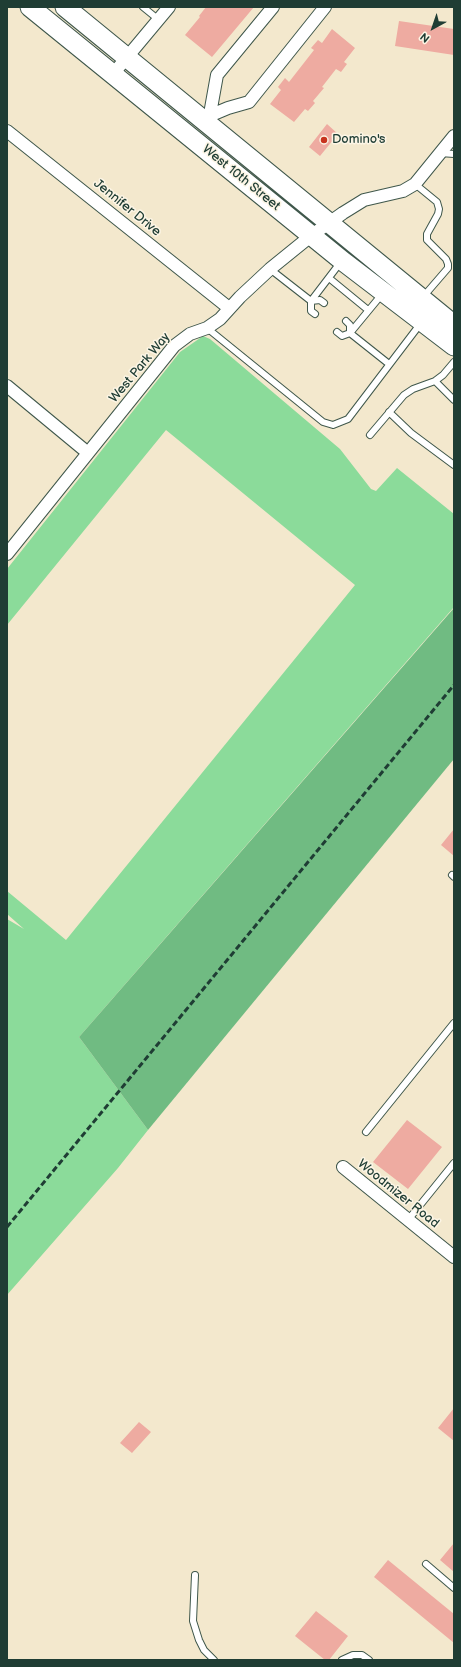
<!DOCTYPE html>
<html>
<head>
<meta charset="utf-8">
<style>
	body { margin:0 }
	#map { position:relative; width:461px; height:1667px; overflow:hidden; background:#f3e8cd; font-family:"Balsamiq Sans",sans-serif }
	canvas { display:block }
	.frame { position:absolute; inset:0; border:8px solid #1f3d34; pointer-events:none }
	.north { position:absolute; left:413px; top:8px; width:40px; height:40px; -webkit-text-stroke:3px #fcf5e5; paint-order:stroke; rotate:220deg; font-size:11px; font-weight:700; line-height:16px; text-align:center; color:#1f3d34 }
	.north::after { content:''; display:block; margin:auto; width:14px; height:18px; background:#1f3d34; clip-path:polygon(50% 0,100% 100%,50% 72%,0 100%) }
</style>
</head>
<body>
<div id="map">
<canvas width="461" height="1667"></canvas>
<div class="frame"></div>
<div class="north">N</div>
</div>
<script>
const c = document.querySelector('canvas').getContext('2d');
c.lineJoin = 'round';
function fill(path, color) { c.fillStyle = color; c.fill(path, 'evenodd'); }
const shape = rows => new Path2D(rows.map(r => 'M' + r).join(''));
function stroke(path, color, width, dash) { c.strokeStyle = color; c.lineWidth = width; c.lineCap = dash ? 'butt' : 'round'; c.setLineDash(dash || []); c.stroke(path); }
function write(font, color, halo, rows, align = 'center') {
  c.font = font + ' "Balsamiq Sans",sans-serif'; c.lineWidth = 3; c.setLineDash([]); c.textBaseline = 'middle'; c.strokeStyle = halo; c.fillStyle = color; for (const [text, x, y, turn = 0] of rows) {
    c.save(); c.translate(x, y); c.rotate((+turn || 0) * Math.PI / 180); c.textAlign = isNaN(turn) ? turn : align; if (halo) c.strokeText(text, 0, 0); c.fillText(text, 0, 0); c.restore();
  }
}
const green = shape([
	[203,336,210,339,340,449,371,489,376,491,397,468,454,514,454,607,79,1037,148,1130,118,1168,7,1295,7,919,24,929,7,914,7,891,66,940,355,585,166,430,7,625,7,569,180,352]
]);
const forest = shape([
	[454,608,454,759,148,1130,79,1037]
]);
const building = shape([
	[206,7,254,7,212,57,185,35,200,17,199,16],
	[399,21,454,29,454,55,395,46],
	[332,29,355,48,344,62,347,64,341,72,336,69,322,87,324,88,313,101,315,103,308,111,305,109,294,122,270,104,281,90,278,87,285,78,289,82,314,50,311,48,318,40,322,43],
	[327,124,338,134,320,156,309,147],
	[454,829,454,856,441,845],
	[407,1120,442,1147,408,1189,373,1162],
	[454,1408,454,1441,438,1428],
	[139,1422,151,1432,132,1453,120,1443],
	[454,1543,454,1572,440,1560],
	[388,1560,454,1614,454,1643,374,1577],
	[316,1611,348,1636,329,1660,325,1660,295,1636]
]);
const service = shape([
	[143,7,159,20],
	[440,153,454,154],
	[415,184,437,202,439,209,438,214,427,234,427,240,446,259,448,264,448,268,423,297],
	[270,269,311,301,340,263],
	[329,278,368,310],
	[315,314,311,311,311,301,320,300,324,303],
	[346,321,350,325,350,333],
	[207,328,323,422,333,425,348,419,421,323],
	[337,332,342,336,350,333,383,293],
	[350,333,389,364],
	[435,381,454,400],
	[389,412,411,433,454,465],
	[370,435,404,395,413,389,435,381,443,375,454,362],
	[452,875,454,877],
	[366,1132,454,1023],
	[408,1220,454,1163],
	[426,1564,454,1588],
	[195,1575,193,1621,199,1640,204,1650,214,1660],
	[342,1660,353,1655,362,1655,369,1660]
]);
const minor = shape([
	[113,74,169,7],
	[209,116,228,108,249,102,325,7],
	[206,120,210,114,217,75,273,7],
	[7,131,229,308],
	[7,386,88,453],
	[7,554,174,346,190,334,207,328,220,319,240,297,270,269,312,235,343,213,364,200,403,191,415,184,454,136],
	[343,1167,454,1257]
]);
const primary = shape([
	[30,7,344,262,454,346],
	[65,7,454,325]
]);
const rail = shape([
	[7,1227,454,685]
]);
const markers = [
	[324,140,4,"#c8321e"]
];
const poiNames = [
	["Domino's",332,140]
];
const streetNames = [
	["West 10th Street",241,178,39],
	["Jennifer Drive",127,208,39],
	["West Park Way",140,368,-50],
	["Woodmizer Road",398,1194,39]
];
fill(green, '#8bdb9a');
fill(forest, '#70bb82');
fill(building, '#eeaba1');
stroke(service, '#3f574b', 8);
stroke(minor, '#3f574b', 14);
stroke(primary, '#3f574b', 21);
stroke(service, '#fff', 6);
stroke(minor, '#fff', 12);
stroke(primary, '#fff', 19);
stroke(rail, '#1f3d34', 3, [6, 3]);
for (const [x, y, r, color] of markers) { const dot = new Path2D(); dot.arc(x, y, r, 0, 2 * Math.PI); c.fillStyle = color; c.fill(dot); stroke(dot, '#fcf5e5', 1.5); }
write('13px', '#1f3d34', '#fcf5e5', poiNames, 'left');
write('13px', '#1f3d34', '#fcf5e5', streetNames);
</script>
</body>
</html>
